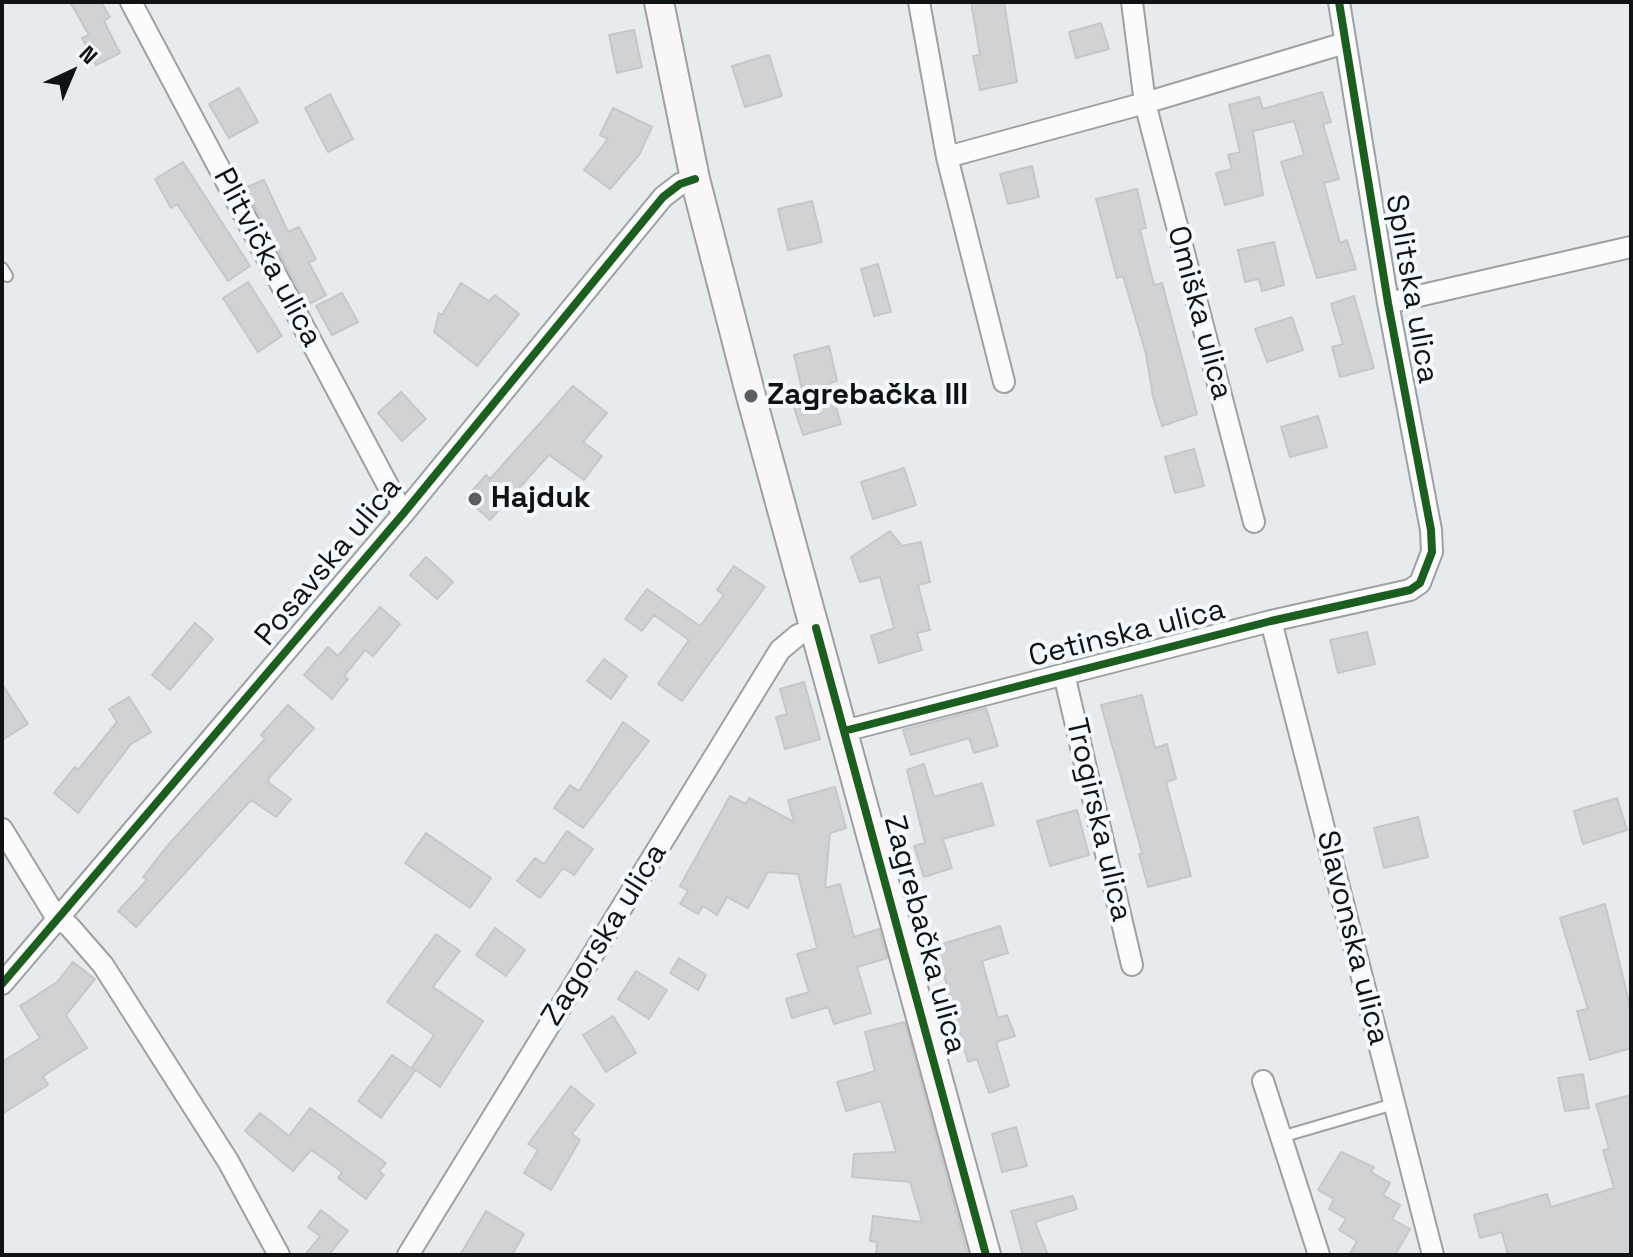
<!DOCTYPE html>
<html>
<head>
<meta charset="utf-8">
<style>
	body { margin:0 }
	#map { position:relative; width:1633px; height:1257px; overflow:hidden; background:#e8ebee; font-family:"Space Grotesk",sans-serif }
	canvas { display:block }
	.frame { position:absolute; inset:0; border:4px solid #101315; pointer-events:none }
	.north { position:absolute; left:32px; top:32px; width:80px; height:80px; -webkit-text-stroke:6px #f2f9ff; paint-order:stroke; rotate:44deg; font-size:22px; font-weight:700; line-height:32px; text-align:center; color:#101315 }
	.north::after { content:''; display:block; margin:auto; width:28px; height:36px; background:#101315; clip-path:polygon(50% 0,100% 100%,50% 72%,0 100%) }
</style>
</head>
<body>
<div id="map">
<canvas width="1633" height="1257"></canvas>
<div class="frame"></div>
<div class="north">N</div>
</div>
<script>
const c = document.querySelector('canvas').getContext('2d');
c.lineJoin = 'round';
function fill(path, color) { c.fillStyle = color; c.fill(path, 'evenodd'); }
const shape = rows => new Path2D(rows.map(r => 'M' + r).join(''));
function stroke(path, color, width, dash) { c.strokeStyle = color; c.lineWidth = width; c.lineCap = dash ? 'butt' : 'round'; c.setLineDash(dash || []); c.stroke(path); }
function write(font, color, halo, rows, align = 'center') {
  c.font = font + ' "Space Grotesk",sans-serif'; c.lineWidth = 8; c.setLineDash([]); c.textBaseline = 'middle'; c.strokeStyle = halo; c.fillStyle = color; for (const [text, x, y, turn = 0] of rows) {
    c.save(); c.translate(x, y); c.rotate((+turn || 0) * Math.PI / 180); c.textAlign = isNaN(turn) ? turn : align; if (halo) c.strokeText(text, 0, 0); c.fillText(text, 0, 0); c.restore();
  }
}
const building = shape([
	[70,2,101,2,110,17,104,21,120,53,96,65,82,38,89,35,70,2],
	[971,2,1004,2,1017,82,980,90,973,56,980,55,971,2],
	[1101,23,1109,49,1076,58,1069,32,1101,23],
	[634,30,642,67,617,73,609,35,634,30],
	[769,55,782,96,745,107,732,66,769,55],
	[239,88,258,122,229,138,209,104,239,88],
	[1322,92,1331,122,1323,124,1339,179,1324,183,1340,243,1347,240,1356,269,1317,278,1281,162,1304,155,1294,121,1253,131,1263,195,1225,205,1216,173,1232,169,1228,155,1240,152,1229,105,1259,97,1263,109,1322,92],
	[330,94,353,139,328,152,305,108,330,94],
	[613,108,652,127,639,155,610,189,584,170,608,139,600,135,613,108],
	[183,162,250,266,228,281,177,204,171,208,155,179,183,162],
	[1032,166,1039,197,1008,204,1000,174,1032,166],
	[264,180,288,232,299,227,316,259,309,263,326,295,307,305,245,188,264,180],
	[1137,189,1146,228,1140,229,1154,285,1162,283,1197,414,1162,426,1153,397,1146,354,1123,276,1117,278,1096,199,1137,189],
	[812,201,822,242,788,250,778,209,812,201],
	[1274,242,1284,285,1262,291,1259,279,1245,282,1238,250,1274,242],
	[878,264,891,312,874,316,861,269,878,264],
	[248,282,282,336,258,352,223,298,248,282],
	[461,283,489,301,495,295,519,314,477,366,434,332,439,313,442,315,461,283],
	[342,293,358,322,332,335,316,306,342,293],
	[1354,296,1374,368,1340,377,1332,347,1343,344,1331,304,1354,296],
	[1292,317,1303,350,1267,362,1255,329,1292,317],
	[829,346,837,381,829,383,841,424,803,435,792,401,804,398,794,355,829,346],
	[573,386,607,413,583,442,602,456,584,480,549,455,490,520,466,498,486,475,490,479,573,386],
	[401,392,426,419,402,441,378,413,401,392],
	[1318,416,1327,447,1290,457,1281,427,1318,416],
	[1194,449,1204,486,1175,493,1165,457,1194,449],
	[904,468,916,505,873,519,861,482,904,468],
	[890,531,902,546,921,542,930,582,918,585,930,630,917,633,922,650,879,663,871,636,894,628,880,577,860,582,851,557,890,531],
	[426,557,453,582,437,599,410,575,426,557],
	[734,566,765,587,682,701,658,684,689,640,654,615,642,631,625,619,647,589,700,626,724,595,717,590,734,566],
	[380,607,400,624,373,656,365,650,344,676,348,679,332,699,304,675,328,647,338,656,380,607],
	[195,623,213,639,170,690,152,675,195,623],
	[1367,632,1375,664,1338,673,1330,640,1367,632],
	[604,659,627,676,611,699,587,681,604,659],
	[804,682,820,739,785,749,776,717,787,714,780,689,804,682],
	[2,684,28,724,2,740,2,684],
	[1142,695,1155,748,1167,744,1176,779,1166,782,1191,876,1148,887,1139,854,1142,853,1101,705,1142,695],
	[129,697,151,732,131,744,78,813,54,793,75,767,78,770,117,722,109,709,129,697],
	[288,705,314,728,269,778,268,782,291,799,276,817,251,800,136,927,118,911,147,880,143,877,168,845,265,739,261,735,288,705],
	[986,708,998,746,974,753,969,738,911,755,903,730,986,708],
	[623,722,649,741,583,828,554,808,570,785,579,791,623,722],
	[924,764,934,797,982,783,994,825,943,839,952,868,924,877,914,846,925,843,907,770,924,764],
	[835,787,846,828,830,833,825,888,840,884,854,937,879,929,887,958,857,967,871,1013,834,1024,828,1007,792,1018,786,999,809,992,797,954,817,948,798,874,768,872,748,908,727,897,717,915,703,906,698,914,680,904,688,891,680,886,730,796,746,804,749,798,794,822,788,800,835,787],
	[1617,798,1627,830,1583,844,1574,811,1617,798],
	[1077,810,1089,855,1050,866,1037,821,1077,810],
	[1418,817,1428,857,1384,868,1374,828,1418,817],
	[567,831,593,849,574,875,563,868,540,898,517,881,535,858,544,864,567,831],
	[426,833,491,878,470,908,405,863,426,833],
	[1605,904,1631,1010,1631,1048,1590,1060,1577,1011,1588,1009,1560,918,1605,904],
	[1000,926,1008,953,982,961,998,1018,1007,1015,1015,1036,996,1042,1009,1086,989,1093,977,1059,968,1062,936,946,1000,926],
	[495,928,525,950,506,976,476,955,495,928],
	[436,934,460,951,433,987,483,1021,440,1087,412,1067,434,1035,387,1002,436,934],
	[679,958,706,975,698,990,670,973,679,958],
	[73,962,95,979,66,1015,87,1048,43,1076,48,1085,2,1114,2,1062,40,1038,20,1006,57,982,73,962],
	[636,971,667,990,649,1019,618,999,636,971],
	[613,1016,636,1053,606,1072,583,1035,613,1016],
	[905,1022,946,1174,968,1255,876,1255,877,1242,870,1241,873,1216,922,1222,910,1182,852,1177,854,1154,896,1152,881,1101,846,1111,837,1082,875,1071,865,1032,905,1022],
	[392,1055,415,1071,381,1118,358,1101,392,1055],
	[1583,1074,1589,1108,1565,1111,1558,1078,1583,1074],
	[571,1086,594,1105,572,1134,580,1140,551,1190,524,1173,538,1150,528,1144,571,1086],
	[1631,1095,1631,1255,1508,1255,1502,1232,1480,1238,1474,1215,1547,1194,1551,1207,1614,1188,1603,1150,1609,1149,1596,1104,1631,1095],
	[310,1108,386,1163,379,1171,384,1175,366,1199,338,1178,342,1172,311,1150,293,1171,245,1131,260,1113,289,1136,310,1108],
	[1016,1127,1027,1166,1002,1172,992,1134,1016,1127],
	[1341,1152,1374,1167,1371,1172,1390,1183,1383,1195,1400,1205,1392,1219,1410,1229,1395,1255,1349,1255,1357,1241,1339,1230,1346,1219,1329,1209,1334,1199,1318,1190,1341,1152],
	[1073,1196,1077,1209,1035,1222,1048,1255,1023,1255,1011,1211,1073,1196],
	[321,1210,348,1231,329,1255,305,1255,320,1236,308,1227,321,1210],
	[486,1211,524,1234,512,1255,460,1255,486,1211]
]);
const service = shape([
	[2,268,7,276],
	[1281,1137,1394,1104]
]);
const minor = shape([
	[131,2,403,514],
	[919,2,947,157,1004,382],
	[1132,2,1145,103,1254,522],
	[947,157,1145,103,1345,43],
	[1388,303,1631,247],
	[1271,621,1433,1255],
	[1064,674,1132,965],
	[844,731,1271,621,1410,590,1420,583,1432,552,1431,530,1388,303,1339,2],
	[2,829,56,917,69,926,103,965,228,1161,279,1255],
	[2,984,403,514,663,197,680,184,695,179],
	[1263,1081,1319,1255],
	[408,1255,780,650,798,635,816,628]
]);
const secondary = shape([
	[659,2,695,179,751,396,986,1255]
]);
const cycleway = shape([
	[816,628,986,1255],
	[844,731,1271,621,1410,590,1420,583,1432,552,1431,530,1388,303,1339,2],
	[2,984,403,514,663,197,680,184,695,179]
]);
const markers = [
	[751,396,8,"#5c5f61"],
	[475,499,8,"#5c5f61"]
];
const streetNames = [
	["Plitvička ulica",267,258,62],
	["Splitska ulica",1411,289,80],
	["Omiška ulica",1199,313,75],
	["Posavska ulica",329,562,-50],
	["Cetinska ulica",1127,634,-14],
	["Trogirska ulica",1098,820,77],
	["Zagorska ulica",605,935,-58],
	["Zagrebačka ulica",924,935,75],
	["Slavonska ulica",1352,938,76]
];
const poiNames = [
	["Zagrebačka III",767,396],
	["Hajduk",491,499]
];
fill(building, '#d0d2d4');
stroke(building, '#c5c7ca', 2);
stroke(service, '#9ea1a3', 14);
stroke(minor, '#9ea1a3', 24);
stroke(secondary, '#9ea1a3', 32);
stroke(service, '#fcfcfc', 10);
stroke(minor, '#fcfcfc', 20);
stroke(secondary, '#f9f7f8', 28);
stroke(cycleway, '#1b5e20', 8);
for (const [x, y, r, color] of markers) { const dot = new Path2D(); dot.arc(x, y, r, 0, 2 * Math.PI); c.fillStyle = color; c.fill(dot); stroke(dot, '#f2f9ff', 3); }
write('30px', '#101315', '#f2f9ff', streetNames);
write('bold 30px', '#101315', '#f2f9ff', poiNames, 'left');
</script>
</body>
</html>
